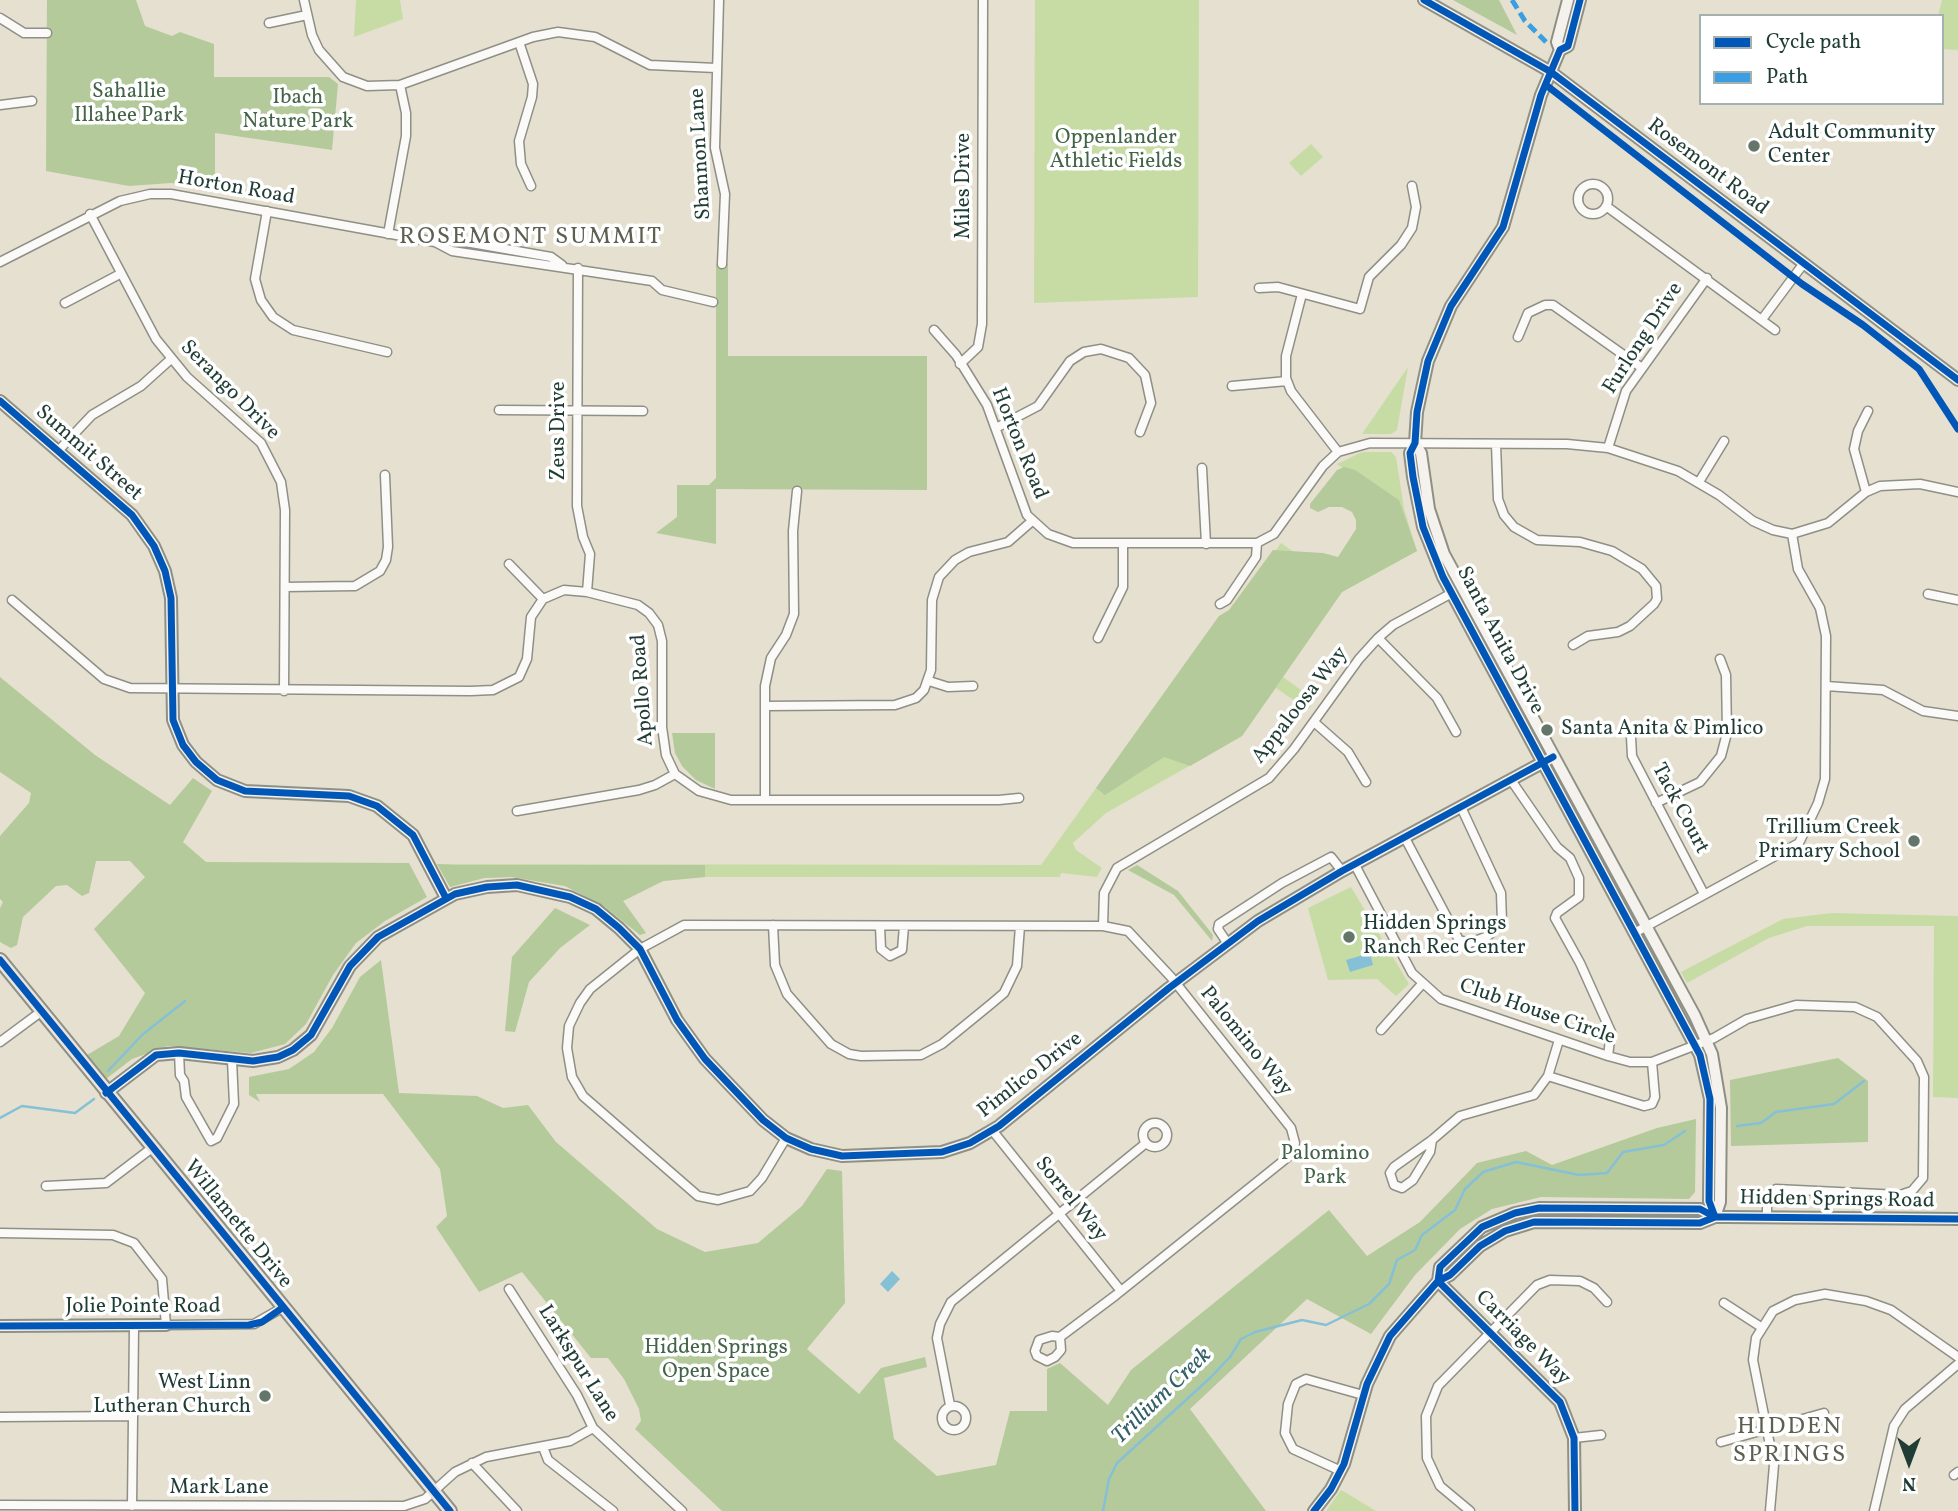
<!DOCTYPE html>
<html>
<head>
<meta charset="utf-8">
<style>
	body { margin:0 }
	#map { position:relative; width:1958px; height:1511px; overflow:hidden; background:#e5e0cf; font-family:Vollkorn,serif }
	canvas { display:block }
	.legend { position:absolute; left:1699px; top:14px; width:245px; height:91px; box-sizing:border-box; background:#fff; border:2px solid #a5b1ae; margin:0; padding:9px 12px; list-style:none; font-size:21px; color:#1f3d34 }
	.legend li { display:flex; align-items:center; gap:14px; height:35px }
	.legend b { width:35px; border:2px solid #a5b1ae }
	.north { position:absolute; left:1874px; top:1427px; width:70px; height:70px; -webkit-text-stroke:5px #fff; paint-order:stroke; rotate:180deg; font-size:19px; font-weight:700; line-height:28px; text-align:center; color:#1f3d34 }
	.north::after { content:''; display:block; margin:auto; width:24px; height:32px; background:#1f3d34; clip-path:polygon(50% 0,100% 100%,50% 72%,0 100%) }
</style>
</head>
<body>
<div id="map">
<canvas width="1958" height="1511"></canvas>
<ul class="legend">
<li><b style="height:9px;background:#0057b8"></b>Cycle path</li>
<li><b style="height:9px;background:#3c9ee2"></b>Path</li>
</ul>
<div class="north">N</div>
</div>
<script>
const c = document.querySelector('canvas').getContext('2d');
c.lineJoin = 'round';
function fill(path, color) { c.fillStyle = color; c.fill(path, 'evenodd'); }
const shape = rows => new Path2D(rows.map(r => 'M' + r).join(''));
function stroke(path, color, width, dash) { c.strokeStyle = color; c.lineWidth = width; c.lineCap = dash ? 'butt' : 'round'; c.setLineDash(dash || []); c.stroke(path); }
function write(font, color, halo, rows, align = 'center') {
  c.font = font + ' Vollkorn,serif'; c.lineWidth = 7; c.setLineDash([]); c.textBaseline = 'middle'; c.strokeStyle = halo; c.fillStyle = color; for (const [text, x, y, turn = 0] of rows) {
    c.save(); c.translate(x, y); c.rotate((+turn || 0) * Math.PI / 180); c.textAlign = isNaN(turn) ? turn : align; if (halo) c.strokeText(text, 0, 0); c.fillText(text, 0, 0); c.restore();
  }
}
const green = shape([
	[356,0,400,0,403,19,354,37],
	[1035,0,1199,0,1198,297,1034,303],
	[1942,0,1958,0,1958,50,1942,49,1942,16,1938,16],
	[1311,144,1323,157,1301,176,1289,163],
	[1408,367,1397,430,1391,434,1362,434],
	[1362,452,1391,452,1396,457,1404,509,1417,551,1342,592,1283,677,1315,700,1308,710,1276,688,1242,736,1106,813,1073,843,1076,850,1102,868,1097,877,1061,873,1060,877,705,877,663,881,623,901,646,933,640,935,604,906,565,886,512,877,484,878,450,887,437,864,1041,865,1219,616,1229,616,1281,543,1339,584,1396,506,1337,464],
	[1351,887,1409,984,1396,996,1377,979,1328,980,1308,908],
	[1832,913,1958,916,1958,1098,1933,1097,1934,926,1807,926,1769,938,1687,983,1681,972,1783,919],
	[1341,1490,1348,1494,1376,1511,1326,1511]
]);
const forest = shape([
	[47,0,136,0,145,26,172,36,180,32,214,44,214,77,329,77,338,84,332,150,215,133,215,190,171,183,129,186,46,171],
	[1453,0,1499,0,1517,35],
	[716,264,728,264,728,356,927,356,927,490,716,489,716,544,656,533,677,517,677,485,709,485,716,478],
	[1344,467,1355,470,1399,500,1417,551,1342,592,1242,736,1190,766,1164,757,1105,795,1096,788,1219,616,1229,610,1273,550,1323,553,1338,557,1356,529,1356,520,1352,512,1342,507,1329,507,1318,512,1310,508,1310,504,1337,470],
	[0,677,95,755,170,805,193,778,212,791,183,842,206,862,409,863,427,897,385,921,356,943,333,975,306,1024,285,1044,251,1053,168,1046,132,1059,106,1079,87,1055,119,1036,145,993,94,929,145,877,130,861,96,861,89,893,82,896,67,885,56,886,23,917,17,945,11,948,0,942,0,908,3,902,0,899,0,836,29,803,31,793,0,772],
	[672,733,715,733,715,789,696,780,682,766,675,753],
	[437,864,454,865,705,865,705,877,663,881,623,901,646,933,640,935,604,906,565,886,512,877,484,878,450,887],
	[1137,865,1178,891,1213,935,1212,941,1174,895,1128,870],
	[555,908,590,925,560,948,529,982,515,1032,505,1031,512,957],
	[381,960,399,1093,477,1096,503,1108,528,1105,556,1142,657,1229,705,1252,758,1243,802,1206,827,1169,842,1171,845,1303,807,1349,859,1394,881,1368,925,1357,927,1367,884,1378,894,1439,937,1476,996,1465,1010,1411,1047,1411,1047,1369,1060,1363,1108,1405,1131,1370,1329,1210,1367,1256,1420,1222,1477,1163,1526,1151,1552,1165,1657,1128,1696,1119,1695,1192,1689,1199,1541,1197,1492,1209,1460,1229,1415,1275,1371,1334,1307,1299,1190,1409,1266,1511,722,1511,635,1429,641,1421,639,1409,624,1379,608,1358,591,1358,522,1272,479,1292,436,1227,447,1216,440,1169,383,1094,256,1094,260,1102,249,1095,249,1077,289,1069,314,1052,332,1028,360,977],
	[1838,1058,1868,1081,1868,1142,1731,1146,1730,1080]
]);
const water = shape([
	[1370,953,1373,965,1350,972,1346,960],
	[892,1271,900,1279,888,1292,880,1284]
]);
const stream = shape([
	[108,1071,142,1035,185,1001],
	[0,1118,22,1106,75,1113,94,1099],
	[1737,1126,1761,1123,1776,1112,1834,1104,1864,1081],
	[1103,1511,1109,1479,1117,1463,1210,1378,1230,1357,1241,1339,1255,1332,1302,1320,1326,1325,1369,1304,1389,1284,1397,1260,1415,1250,1422,1235,1455,1210,1465,1189,1483,1172,1516,1162,1579,1175,1607,1173,1623,1152,1664,1145,1685,1131]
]);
const street = shape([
	[304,0,312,35,319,50,343,77,367,86,400,85,533,37,558,32,595,37,650,65,716,68],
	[719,0,715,148,725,194,722,264],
	[0,18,24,33,47,33],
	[269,23,307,15],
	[519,42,533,84,532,97,519,141,521,164,531,186],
	[0,105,32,101],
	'1578 199a15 15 0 1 1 30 0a15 15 0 1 1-30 0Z',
	[1606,206,1775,330],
	[267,211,255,279,261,300,273,317,293,330,387,352],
	[90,214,156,339,187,377,261,443,281,482,285,510,284,691],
	[388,234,406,136,406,113,400,85],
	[438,243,454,240,551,257,562,265],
	[0,262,120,201,150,194,171,194,435,242,452,251,652,281,662,290,713,302],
	[578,268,577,506,583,537,590,554,587,592],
	[1259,288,1278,287,1360,309,1369,277,1401,245,1412,228,1416,207,1412,186],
	[1302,294,1286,356,1286,378,1291,391,1338,452],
	[65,303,120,274],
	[1763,318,1804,263],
	[934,330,956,355,987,405,1027,515,1048,534,1073,543,1257,543,1274,534,1323,466,1338,452,1370,443,1567,444,1608,448,1678,471,1719,495,1753,521,1773,530,1792,534,1828,523,1866,492,1880,486,1920,484,1958,492],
	[1518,337,1528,313,1545,305,1553,305,1642,368],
	[960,364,978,347,982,324,983,0],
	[1232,386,1287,381],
	[499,410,643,411],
	[996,428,1038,406,1070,361,1084,352,1101,349,1129,358,1145,375,1151,403,1140,432],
	[1496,444,1498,499,1504,515,1514,527,1537,540,1580,542,1612,551,1642,569,1656,586,1657,599,1654,604,1630,626,1618,632,1588,636,1573,645],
	[1608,448,1626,391,1707,278],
	[58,451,92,415,141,386,171,359],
	[1202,468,1206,544],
	[1699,482,1724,441],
	[1866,492,1854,449,1858,431,1868,411],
	[509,564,543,599],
	[285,587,355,586,380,571,386,560,388,547,385,475],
	[1928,594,1958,600],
	[12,600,104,679,130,688,471,691,493,690,519,677,527,659,531,617,543,599,564,590,587,592,638,605,649,613,658,625,662,641,662,727,666,755,675,774,699,791,731,800,999,800,1019,798],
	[1220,604,1227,600,1256,557,1257,543],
	[1098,638,1123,587,1123,545],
	[1378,638,1437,698,1456,732],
	[929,681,948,687,973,686],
	[1826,686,1883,690,1923,711,1958,716],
	[765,706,895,705,916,698,924,690,931,670,932,600,939,577,955,560,969,552,1008,542,1032,521],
	[1314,722,1348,752,1366,782],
	[1631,737,1632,756,1704,894],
	[1511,780,1557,847,1570,858,1579,878,1579,897,1557,913,1555,918,1580,963,1611,1032,1608,1056],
	[765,800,765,686,771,658,786,635,794,614,793,531,797,491],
	[1656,803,1700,782,1721,756,1727,733,1726,675,1720,659],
	[517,811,639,790,655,785,675,774],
	[1405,838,1459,940,1470,943,1488,936,1502,922,1501,893,1461,807],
	[1355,865,1412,973,1441,999,1608,1056,1630,1062,1652,1062,1714,1038,1747,1019,1796,1005,1855,1007,1877,1017,1917,1061,1924,1077,1923,1178,1912,1191,1900,1195,1776,1189,1767,1198,1767,1217],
	[773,925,775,965,787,994,831,1044,849,1054,861,1056,921,1055,942,1044,991,1004,1004,993,1017,966,1020,926],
	[880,926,881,949,890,956,902,950,904,926],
	[1103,926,1104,893,1117,868,1269,778,1294,749,1359,659,1378,638,1393,625,1452,593],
	[1636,932,1799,843,1818,803,1825,779,1826,636,1820,608,1798,569,1792,534],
	[1228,944,1218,929,1219,924,1282,883,1331,857,1342,871],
	[1381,1030,1422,984],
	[0,1042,42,1011],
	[179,1053,180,1075,184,1081,186,1097,211,1141,217,1138,234,1104,232,1060],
	[1548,1076,1644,1106,1652,1104,1655,1097,1652,1062],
	'1143 1135a12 12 0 1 1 24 0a12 12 0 1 1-24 0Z',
	[992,1130,1121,1291],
	[786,1138,762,1178,750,1191,718,1200,698,1196,583,1096,572,1077,567,1048,569,1026,580,1003,590,989,640,949,684,925,1103,926,1128,931,1171,977,1291,1128,1295,1143,1293,1153,1116,1295,1060,1337,1052,1336,1039,1340,1035,1351,1037,1356,1047,1361,1055,1357,1061,1350,1060,1337],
	[1432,1140,1460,1116,1534,1095,1548,1076,1559,1040],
	[1432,1140,1430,1152,1413,1180,1402,1188,1394,1185,1390,1173,1394,1167,1432,1140],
	[46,1186,106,1183,152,1148],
	[0,1233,113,1235,134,1243,162,1279,166,1325,254,1324,282,1308],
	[509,1289,577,1395,593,1428,682,1511],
	[1724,1303,1761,1327],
	[950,1405,937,1338,940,1324,951,1302,1146,1143],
	'942 1418a12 12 0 1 1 24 0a12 12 0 1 1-24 0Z',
	[0,1417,133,1416],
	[1574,1438,1601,1435],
	[1721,1442,1824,1413],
	[543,1447,548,1460,613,1511],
	[472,1463,517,1511],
	[1341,1471,1293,1449,1285,1433,1288,1404,1296,1384,1306,1379,1363,1395],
	[1954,1475,1958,1472],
	[0,1505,404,1506,425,1499,455,1472,486,1457,570,1441,593,1428],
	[132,1506,134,1327],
	[1470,1511,1440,1486,1427,1458,1426,1416,1438,1386,1537,1285,1550,1280,1580,1281,1594,1288,1607,1302],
	[1770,1511,1774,1465,1753,1360,1756,1338,1773,1311,1795,1300,1825,1294,1866,1301,1891,1310,1958,1357],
	[1874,1511,1894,1426,1905,1409,1958,1364]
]);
const secondary = shape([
	[1424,0,1551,72,1958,380],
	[1580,0,1568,46,1560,50,1541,95,1503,227,1451,306,1428,361,1417,412,1415,443,1410,453,1413,477,1423,527,1443,577,1700,1055,1710,1099,1709,1201,1715,1217],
	[1560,50,1557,42,1568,0],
	[0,401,132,515,154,546,165,571,171,598,173,720,183,745,196,762,217,780,245,791,349,796,377,806,413,835,446,898],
	[1415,443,1421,453,1429,509,1444,554,1695,1016,1712,1054,1721,1108,1720,1202,1715,1217],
	[106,1093,156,1055,179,1053,253,1061,278,1057,293,1050,311,1035,350,966,378,937,455,894,487,887,517,885,570,897,596,909,619,928,640,949,677,1020,705,1059,763,1120,786,1138,811,1149,842,1156,942,1152,970,1143,999,1126,1169,988,1258,921,1342,871,1553,757],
	[1438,1281,1440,1267,1482,1227,1515,1213,1539,1208,1700,1209,1715,1217,1728,1217,1958,1219],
	[1438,1281,1560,1402,1574,1438,1575,1511],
	[0,1326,166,1325],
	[1314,1511,1331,1489,1344,1464,1367,1384,1390,1336,1438,1281,1450,1275,1480,1246,1505,1231,1534,1222,1700,1223,1715,1217]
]);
const primary = shape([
	[0,960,450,1511]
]);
const quiet = shape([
	[1512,0,1525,21,1546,42]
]);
const cycleway = shape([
	[1424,0,1551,72,1958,380],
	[1580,0,1568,46,1560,50,1541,95,1503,227,1451,306,1428,361,1417,412,1415,443,1410,453,1413,477,1423,527,1443,577,1700,1055,1710,1099,1709,1201,1715,1217],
	[1546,85,1802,284,1863,325,1919,369,1958,429],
	[0,401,132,515,154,546,165,571,171,598,173,720,183,745,196,762,217,780,245,791,349,796,377,806,413,835,446,898],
	[0,960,450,1511],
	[106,1093,156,1055,179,1053,253,1061,278,1057,293,1050,311,1035,350,966,378,937,455,894,487,887,517,885,570,897,596,909,619,928,640,949,677,1020,705,1059,763,1120,786,1138,811,1149,842,1156,942,1152,970,1143,999,1126,1169,988,1258,921,1342,871,1553,757],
	[1438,1281,1440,1267,1482,1227,1515,1213,1539,1208,1700,1209,1715,1217,1728,1217,1958,1219],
	[1438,1281,1560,1402,1574,1438,1575,1511],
	[0,1326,249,1325,262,1322,282,1308],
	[1314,1511,1331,1489,1344,1464,1367,1384,1390,1336,1438,1281,1450,1275,1480,1246,1505,1231,1534,1222,1700,1223,1715,1217]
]);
const markers = [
	[1754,146,7,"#64766a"],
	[1547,730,7,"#64766a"],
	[1914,841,7,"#64766a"],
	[1349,937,7,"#64766a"],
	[265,1396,7,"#64766a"]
];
const parkNames = [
	["Sahallie",129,93],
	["Illahee Park",129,117],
	["Ibach",298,99],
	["Nature Park",298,123],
	["Oppenlander",1116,139],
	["Athletic Fields",1116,163],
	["Palomino",1325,1155],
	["Park",1325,1179],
	["Hidden Springs",716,1349],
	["Open Space",716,1373]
];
const poiNames = [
	["Adult Community",1768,134],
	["Center",1768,158],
	["Santa Anita & Pimlico",1561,730],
	["Trillium Creek",1900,829,"right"],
	["Primary School",1900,853,"right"],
	["Hidden Springs",1363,925],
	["Ranch Rec Center",1363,949],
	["West Linn",251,1384,"right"],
	["Lutheran Church",251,1408,"right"]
];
const streetNames = [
	["Shannon Lane",702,154,-93],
	["Rosemont Road",1707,168,37],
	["Miles Drive",965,186,-90],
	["Horton Road",236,189,10],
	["Furlong Drive",1644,339,-57],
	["Serango Drive",229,391,45],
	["Zeus Drive",560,431,-90],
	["Horton Road",1018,444,68],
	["Summit Street",88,454,41],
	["Santa Anita Drive",1499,641,62],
	["Apollo Road",644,690,-94],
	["Appaloosa Way",1301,706,-52],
	["Tack Court",1679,809,62],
	["Club House Circle",1537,1013,19],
	["Palomino Way",1245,1042,51],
	["Pimlico Drive",1031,1076,-38],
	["Sorrel Way",1070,1200,51],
	["Hidden Springs Road",1837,1201,1],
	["Willamette Drive",237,1225,51],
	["Jolie Pointe Road",143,1308],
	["Carriage Way",1522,1339,45],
	["Larkspur Lane",577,1364,58],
	["Mark Lane",219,1489]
];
const waterNames = [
	["Trillium Creek",1163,1397,-44]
];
const quarterNames = [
	["ROSEMONT SUMMIT",531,239],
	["HIDDEN",1790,1429],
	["SPRINGS",1790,1457]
];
fill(green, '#c7dca5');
fill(forest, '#b4ca9b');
fill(water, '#86c0d7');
stroke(stream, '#86c0d7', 2.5);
stroke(street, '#8e9086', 11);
stroke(secondary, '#8e9086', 14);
stroke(primary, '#8e9086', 16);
stroke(street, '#fbfaf8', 8);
stroke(secondary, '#f5f2ed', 10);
stroke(primary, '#ede5dd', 12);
stroke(quiet, '#3c9ee2', 5, [10, 5]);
stroke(cycleway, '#0057b8', 7);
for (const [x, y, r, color] of markers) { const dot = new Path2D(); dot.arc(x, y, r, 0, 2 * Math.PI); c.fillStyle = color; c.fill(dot); stroke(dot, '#fff', 2.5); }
write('21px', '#436448', '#fff', parkNames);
write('21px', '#1f3d34', '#fff', poiNames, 'left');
write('21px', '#1f3d34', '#fff', streetNames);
write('italic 23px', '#326066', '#fff', waterNames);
c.letterSpacing = '2px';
write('24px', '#5d6051', '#fff', quarterNames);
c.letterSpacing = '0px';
</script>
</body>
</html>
